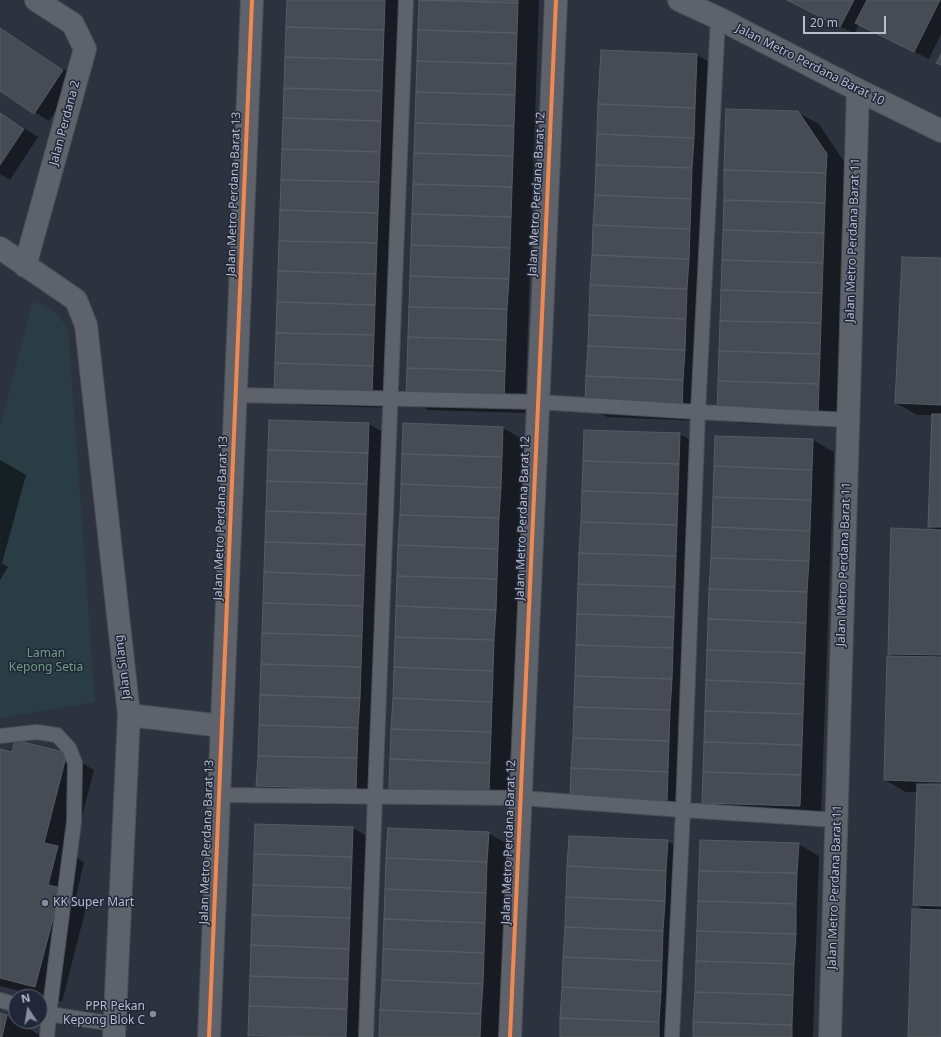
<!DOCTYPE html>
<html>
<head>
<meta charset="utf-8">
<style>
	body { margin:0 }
	#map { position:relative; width:941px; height:1037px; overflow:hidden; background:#2d333e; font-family:"Noto Sans",sans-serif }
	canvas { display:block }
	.north { position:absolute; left:8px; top:989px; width:40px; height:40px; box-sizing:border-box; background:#202739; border:1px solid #5d6374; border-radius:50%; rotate:348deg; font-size:11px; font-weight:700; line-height:16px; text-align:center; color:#b9becd }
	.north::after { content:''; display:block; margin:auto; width:14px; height:18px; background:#888d9b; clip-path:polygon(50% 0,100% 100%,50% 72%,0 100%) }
	.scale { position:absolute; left:803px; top:16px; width:83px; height:18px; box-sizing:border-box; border:2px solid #b9becd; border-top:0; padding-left:5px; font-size:12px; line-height:14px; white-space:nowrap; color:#b9becd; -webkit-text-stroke:3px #202739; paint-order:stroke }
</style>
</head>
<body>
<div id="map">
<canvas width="941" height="1037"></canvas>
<div class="north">N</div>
<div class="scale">20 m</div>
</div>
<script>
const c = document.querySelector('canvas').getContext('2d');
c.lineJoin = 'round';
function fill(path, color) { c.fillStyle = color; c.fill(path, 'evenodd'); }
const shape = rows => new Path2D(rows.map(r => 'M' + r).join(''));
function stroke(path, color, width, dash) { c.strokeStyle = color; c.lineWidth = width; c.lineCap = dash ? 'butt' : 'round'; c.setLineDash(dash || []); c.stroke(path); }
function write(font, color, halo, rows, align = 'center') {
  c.font = font + ' "Noto Sans",sans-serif'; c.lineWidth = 3; c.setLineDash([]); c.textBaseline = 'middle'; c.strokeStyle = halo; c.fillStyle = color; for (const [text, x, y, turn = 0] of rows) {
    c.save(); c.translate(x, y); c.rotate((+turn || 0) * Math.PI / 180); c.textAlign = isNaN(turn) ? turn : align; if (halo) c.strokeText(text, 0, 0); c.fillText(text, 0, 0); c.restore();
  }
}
const green = shape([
	[33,301,56,312,68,330,95,702,0,718,0,427]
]);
const shadow = shape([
	[288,0,405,0,393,408,296,405,275,393],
	[421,0,539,0,525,413,428,410,407,398],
	[788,0,941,0,941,34,929,59,859,24,855,34],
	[0,28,77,78,49,121,0,90],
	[602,51,697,55,718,67,702,421,607,417,586,405],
	[797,112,819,124,847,166,839,426,739,423,718,411],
	[0,113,38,137,10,180,0,174],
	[941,259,941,1037,909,1037,924,910,914,904,918,792,906,792,885,780,895,657,889,653,937,531,929,526,933,415,917,415,896,403],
	[369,424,390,436,377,801,278,797,257,785],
	[503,428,524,440,509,805,411,801],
	[680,434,701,446,688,814,592,810,571,798],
	[813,440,834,452,821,817,724,814,703,802],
	[0,460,26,475,2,563,8,567,0,580],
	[0,750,13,754,67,754,94,770,72,855,84,862,76,897,87,904,62,1002,0,986],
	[256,825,353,828,374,840,367,1037,249,1037],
	[488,833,509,845,501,1037,380,1037],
	[667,841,688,853,680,1037,561,1037],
	[798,844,819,856,813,1037,694,1037],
	[0,1014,7,1016,43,1037,0,1037]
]);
const building = shape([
	[287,0,385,0,384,30,286,27,287,0],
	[419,0,518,3,517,33,418,30,419,0],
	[421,0,518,0,518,3,421,0],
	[787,0,854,0,840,27,787,0],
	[867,0,940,0,914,52,855,23,867,0],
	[286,27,384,30,383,60,285,57,286,27],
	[0,28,63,70,34,114,0,91,0,28],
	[418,30,517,33,516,64,417,61,418,30],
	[601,50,697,54,695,108,598,104,601,50],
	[941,54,941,65,936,63,941,54],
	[285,57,383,60,382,91,284,88,285,57],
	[417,61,516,64,515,95,416,92,417,61],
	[284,88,382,91,381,121,283,118,284,88],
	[416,92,515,95,514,126,415,123,416,92],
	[598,104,695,108,694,138,597,134,598,104],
	[726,109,798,111,827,154,826,173,724,170,726,109],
	[0,113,24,129,0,165,0,113],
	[283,118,381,121,380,152,282,149,283,118],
	[415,123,514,126,513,156,414,153,415,123],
	[597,134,694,138,692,168,596,165,597,134],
	[282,149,380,152,379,182,281,180,282,149],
	[414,153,513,156,512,187,413,184,414,153],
	[596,165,692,168,691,199,595,195,596,165],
	[724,170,826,173,825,203,724,200,724,170],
	[281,180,379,182,378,213,280,210,281,180],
	[413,184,512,187,511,217,412,214,413,184],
	[595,195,691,199,690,229,593,225,595,195],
	[724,200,825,203,824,233,723,230,724,200],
	[280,210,378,213,377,243,279,241,280,210],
	[412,214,511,217,510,248,411,245,412,214],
	[593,225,690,229,689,259,592,255,593,225],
	[723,230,824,233,823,263,722,260,723,230],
	[279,241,377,243,376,274,278,271,279,241],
	[411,245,510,248,509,279,410,276,411,245],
	[592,255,689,259,687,289,590,285,592,255],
	[902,257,941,258,941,405,895,403,902,257],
	[722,260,823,263,822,293,721,290,722,260],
	[278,271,376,274,375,305,277,302,278,271],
	[410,276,509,279,507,309,409,307,410,276],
	[590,285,687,289,686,319,589,315,590,285],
	[721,290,822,293,821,323,720,321,721,290],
	[277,302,375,305,374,335,276,333,277,302],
	[409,307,507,309,506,340,408,337,409,307],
	[589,315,686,319,685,350,588,346,589,315],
	[720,321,821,323,820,354,719,351,720,321],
	[276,333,374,335,373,366,275,363,276,333],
	[408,337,506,340,505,371,407,368,408,337],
	[588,346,685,350,683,380,586,376,588,346],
	[719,351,820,354,819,384,718,381,719,351],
	[275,363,373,366,372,396,274,394,275,363],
	[407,368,505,371,504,402,406,398,407,368],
	[586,376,683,380,682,410,585,406,586,376],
	[718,381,819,384,818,414,717,411,718,381],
	[932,414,941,414,941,527,928,527,932,414],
	[269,420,369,423,368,453,268,450,269,420],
	[403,423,503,427,502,457,402,454,403,423],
	[584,430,680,433,679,464,583,461,584,430],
	[715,436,813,439,812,470,714,466,715,436],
	[268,450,368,453,367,484,267,481,268,450],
	[402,454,502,457,501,488,401,484,402,454],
	[583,461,679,464,678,494,582,491,583,461],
	[714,466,812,470,811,500,713,497,714,466],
	[267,481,367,484,366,514,266,511,267,481],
	[401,484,501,488,499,518,400,515,401,484],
	[582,491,678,494,677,525,581,522,582,491],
	[713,497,811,500,810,531,712,527,713,497],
	[266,511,366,514,365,545,265,542,266,511],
	[400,515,499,518,498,549,398,545,400,515],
	[581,522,677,525,676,556,579,553,581,522],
	[712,527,810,531,809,561,711,558,712,527],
	[891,528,941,530,941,655,888,654,891,528],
	[265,542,365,545,364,576,264,572,265,542],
	[398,545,498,549,497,579,397,576,398,545],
	[579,553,676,556,675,587,578,584,579,553],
	[711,558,809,561,807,592,709,589,711,558],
	[264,572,364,576,363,606,263,603,264,572],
	[397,576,497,579,496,610,396,606,397,576],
	[578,584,675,587,674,617,577,614,578,584],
	[709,589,807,592,806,623,708,619,709,589],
	[263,603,363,606,362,636,262,633,263,603],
	[396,606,496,610,494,640,395,637,396,606],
	[577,614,674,617,673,648,576,645,577,614],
	[708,619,806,623,805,653,707,650,708,619],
	[262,633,362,636,361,667,261,664,262,633],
	[395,637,494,640,493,671,394,667,395,637],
	[576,645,673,648,672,679,575,676,576,645],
	[707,650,805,653,804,684,706,680,707,650],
	[887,656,941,657,941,782,884,780,887,656],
	[261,664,361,667,360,698,260,695,261,664],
	[394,667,493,671,492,702,393,698,394,667],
	[575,676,672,679,670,710,574,707,575,676],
	[706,680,804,684,803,714,705,711,706,680],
	[260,695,360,698,358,728,259,725,260,695],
	[393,698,492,702,491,732,391,729,393,698],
	[574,707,670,710,669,741,573,738,574,707],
	[705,711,803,714,802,745,704,742,705,711],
	[259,725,358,728,357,758,258,756,259,725],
	[391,729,491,732,490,763,390,759,391,729],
	[573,738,669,741,668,772,571,768,573,738],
	[15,740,67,753,44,843,58,846,48,885,61,888,35,987,0,978,0,749,12,752,15,740],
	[704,742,802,745,801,775,703,772,704,742],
	[258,756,357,758,356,789,256,786,258,756],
	[390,759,490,763,489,793,389,790,390,759],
	[571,768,668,772,667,802,570,799,571,768],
	[703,772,801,775,800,806,702,803,703,772],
	[917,784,941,784,941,906,913,905,917,784],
	[255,824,353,827,352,857,254,854,255,824],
	[388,828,489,832,487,862,386,858,388,828],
	[569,836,668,840,666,871,567,866,569,836],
	[700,840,799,843,797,873,699,871,700,840],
	[254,854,352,857,351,888,253,885,254,854],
	[386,858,487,862,486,893,385,889,386,858],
	[567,866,666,871,665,901,566,897,567,866],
	[699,871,797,873,796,904,698,901,699,871],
	[253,885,351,888,350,918,252,915,253,885],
	[385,889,486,893,485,923,384,919,385,889],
	[566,897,665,901,663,931,565,927,566,897],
	[698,901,796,904,796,934,697,931,698,901],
	[912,909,941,910,941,1037,908,1037,912,909],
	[252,915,350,918,349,949,251,945,252,915],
	[384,919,485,923,484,953,383,949,384,919],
	[565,927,663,931,662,961,563,957,565,927],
	[697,931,796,934,794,964,696,961,697,931],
	[251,945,349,949,348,979,250,976,251,945],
	[383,949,484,953,483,984,382,980,383,949],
	[563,957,662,961,661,992,562,987,563,957],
	[696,961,794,964,793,995,695,992,696,961],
	[250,976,348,979,347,1009,249,1006,250,976],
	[382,980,483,984,481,1014,380,1010,382,980],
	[562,987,661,992,659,1022,560,1018,562,987],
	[695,992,793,995,792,1025,693,1022,695,992],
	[249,1006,347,1009,346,1037,248,1036,249,1006],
	[380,1010,481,1014,480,1037,379,1037,380,1010],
	[0,1013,7,1015,2,1037,0,1037,0,1013],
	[560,1018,659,1022,659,1037,560,1037,560,1018],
	[693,1022,792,1025,792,1037,693,1037,693,1022]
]);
const lane = shape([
	[236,395,538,402,698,412,848,420],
	[0,736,36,732,57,735,69,748,75,763,74,822,49,1014,47,1037],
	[219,795,521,798,683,810,836,820],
	[0,1000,16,1005],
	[42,1012,49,1014,114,1024],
	[366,1037,375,797,406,0],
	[672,1037,683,810,698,412,718,18]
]);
const street = shape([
	[679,0,718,18,858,90,941,131],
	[0,248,76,300,86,325,129,715,114,1037],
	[25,266,85,49,73,24,36,0],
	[129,715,222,726],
	[209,1037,252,0],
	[510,1037,556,0],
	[830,1037,858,90]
]);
const cycleway = shape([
	[209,1037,252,0],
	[510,1037,556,0]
]);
const markers = [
	[45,903,4,"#888d9b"],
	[153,1014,4,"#888d9b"]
];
const streetNames = [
	["Jalan Metro Perdana Barat 10",810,65,27],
	["Jalan Perdana 2",65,123,-75],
	["Jalan Metro Perdana Barat 13",234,194,-88],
	["Jalan Metro Perdana Barat 12",537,194,-87],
	["Jalan Metro Perdana Barat 11",853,240,-88],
	["Jalan Metro Perdana Barat 13",221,518,-88],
	["Jalan Metro Perdana Barat 12",523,518,-88],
	["Jalan Metro Perdana Barat 11",844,564,-88],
	["Jalan Silang",123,667,-97],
	["Jalan Metro Perdana Barat 13",207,842,-88],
	["Jalan Metro Perdana Barat 12",509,842,-88],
	["Jalan Metro Perdana Barat 11",835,887,-88]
];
const parkNames = [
	["Laman",46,654],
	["Kepong Setia",46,668]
];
const poiNames = [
	["KK Super Mart",53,903],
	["PPR Pekan",145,1007,"right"],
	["Kepong Blok C",145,1021,"right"]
];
fill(green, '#2a3d44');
fill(shadow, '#0007');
fill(building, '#464b54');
stroke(building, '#565b65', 1);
stroke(lane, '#4a4e56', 16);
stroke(street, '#4a4e56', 24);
stroke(lane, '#5e626b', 14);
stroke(street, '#5e626b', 22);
stroke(cycleway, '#f5874c', 4);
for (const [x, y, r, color] of markers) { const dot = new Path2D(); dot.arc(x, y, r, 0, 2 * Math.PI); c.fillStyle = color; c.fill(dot); stroke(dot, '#202739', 1.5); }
write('12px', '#b9becd', '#202739', streetNames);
write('12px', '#6f9f80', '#202739', parkNames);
write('12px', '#b9becd', '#202739', poiNames, 'left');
</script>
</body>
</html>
